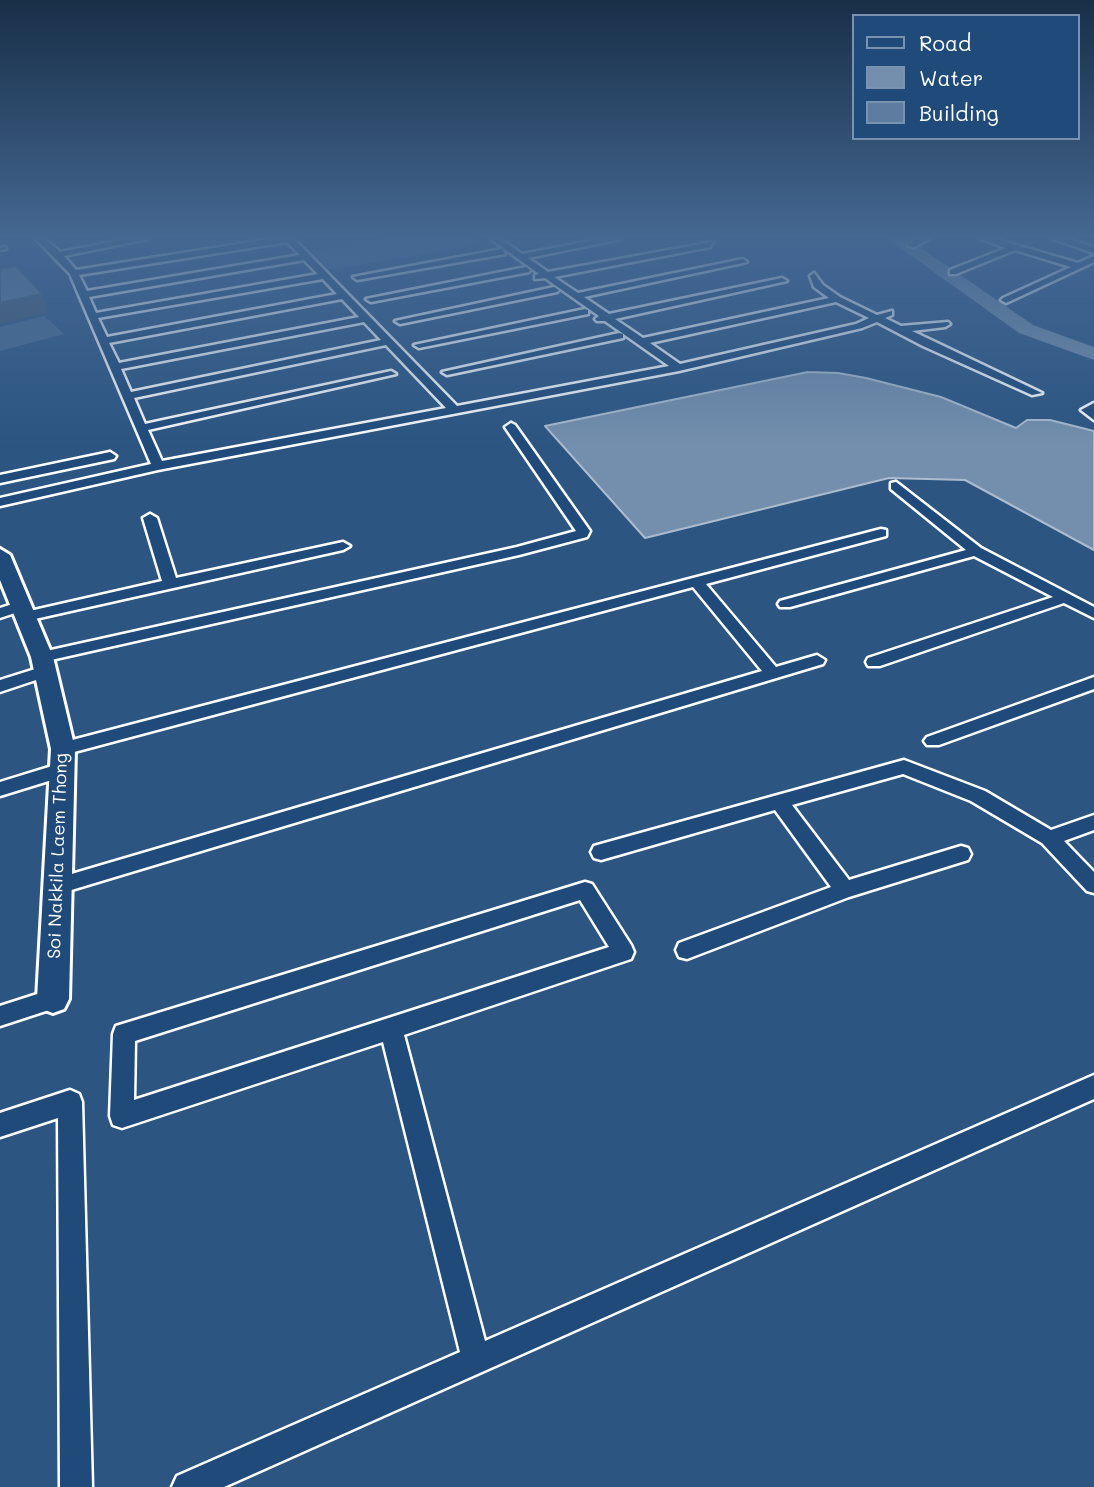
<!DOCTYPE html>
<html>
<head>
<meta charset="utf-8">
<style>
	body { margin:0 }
	#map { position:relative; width:1094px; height:1487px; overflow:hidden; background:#2c5582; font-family:Mali,sans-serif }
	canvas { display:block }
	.legend { position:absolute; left:852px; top:14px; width:228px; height:126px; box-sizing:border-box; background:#1f4a7a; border:2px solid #7992af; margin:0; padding:9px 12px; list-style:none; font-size:21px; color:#fff }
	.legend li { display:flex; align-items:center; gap:14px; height:35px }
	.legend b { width:35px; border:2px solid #7992af }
</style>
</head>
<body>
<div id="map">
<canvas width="1094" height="1487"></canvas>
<ul class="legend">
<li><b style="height:9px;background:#1f4a7a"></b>Road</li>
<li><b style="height:19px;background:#748fad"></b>Water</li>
<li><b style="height:19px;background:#5e7c9f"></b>Building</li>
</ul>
</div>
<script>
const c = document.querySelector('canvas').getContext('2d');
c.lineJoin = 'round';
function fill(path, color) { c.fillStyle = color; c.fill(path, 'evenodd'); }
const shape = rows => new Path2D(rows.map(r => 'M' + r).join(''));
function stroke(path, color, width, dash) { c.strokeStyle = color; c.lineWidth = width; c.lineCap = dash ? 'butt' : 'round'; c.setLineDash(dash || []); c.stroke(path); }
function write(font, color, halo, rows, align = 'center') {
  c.font = font + ' Mali,sans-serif'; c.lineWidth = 5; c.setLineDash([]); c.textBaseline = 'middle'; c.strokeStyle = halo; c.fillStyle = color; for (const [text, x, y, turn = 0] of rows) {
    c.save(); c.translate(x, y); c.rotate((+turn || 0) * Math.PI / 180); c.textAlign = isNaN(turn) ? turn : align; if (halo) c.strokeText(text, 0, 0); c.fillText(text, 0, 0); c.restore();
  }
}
const green = shape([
	[385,239,476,239,482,244,328,270,311,251],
	[44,316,64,334,0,351,0,327]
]);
const water = shape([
	[808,372,838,373,866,378,941,397,1016,428,1027,420,1050,420,1094,431,1094,550,965,480,889,478,645,538,545,426,808,372]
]);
const river = shape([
	[888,239,908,239,1033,325,1094,347,1094,360,1019,333,888,239]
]);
const lane = shape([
	[5,247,6,249,0,250,0,248,5,247]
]);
const street = shape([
	[36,239,45,239,60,252,128,239,147,239,64,256,76,270,270,239,294,239,457,406,669,366,605,321,597,321,595,319,599,316,545,278,535,279,535,275,539,274,491,239,501,239,522,254,601,239,621,239,528,258,548,272,713,242,710,247,554,277,578,293,743,259,747,262,584,297,609,314,782,278,787,281,615,319,643,338,829,298,814,287,810,276,814,273,823,285,840,297,877,315,892,311,892,315,885,318,901,326,948,322,950,324,945,327,912,331,1042,393,1032,395,923,346,877,322,862,328,679,371,158,470,0,506,0,498,151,464,70,274,36,239],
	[287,242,300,255,87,291,79,275,287,242],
	[304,260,318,274,96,313,89,297,304,260],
	[323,279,337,294,107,337,98,318,323,279],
	[342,299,359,317,119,363,109,343,342,299],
	[836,302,869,318,856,324,680,364,650,343,836,302],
	[364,322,381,340,131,392,121,369,364,322],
	[386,345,446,408,162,461,148,430,396,374,391,371,145,424,134,398,386,345],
	[917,239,929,239,914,247,907,245,917,239],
	[981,239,995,239,1078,263,1094,256,1094,262,1006,303,1001,300,1003,298,1071,267,1015,250,956,274,950,274,950,270,1006,248,981,239],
	[1053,239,1067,239,1094,247,1094,253,1053,239],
	[502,249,505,254,357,280,353,277,502,249],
	[526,267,530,270,529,272,371,302,366,299,526,267],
	[554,287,559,290,557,292,400,324,395,321,554,287],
	[585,309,588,310,588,314,419,348,414,345,585,309],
	[619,333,623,334,623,338,447,375,442,372,619,333],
	[1094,403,1094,420,1081,410,1094,403],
	[511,423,515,425,590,531,587,537,519,555,42,662,34,657,42,652,517,547,576,531,505,427,511,423],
	[110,452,116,456,114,459,0,483,0,475,110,452],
	[896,482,981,548,1094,607,1094,618,1064,603,880,666,868,666,866,662,868,658,1053,597,974,556,790,607,780,607,778,604,780,601,966,550,891,489,891,483,896,482],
	[150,514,157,518,176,578,343,542,350,546,343,550,26,621,21,619,18,616,21,613,162,581,143,518,150,514],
	[881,529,886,530,886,536,706,584,776,667,817,655,825,660,823,664,58,894,51,892,48,886,51,880,58,878,762,671,693,587,63,755,57,754,54,749,57,744,881,529],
	[22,601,27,603,29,606,27,609,0,618,0,608,22,601],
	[45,666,51,667,53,671,51,675,0,692,0,680,45,666],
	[1094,677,1094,689,939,745,927,745,924,741,927,737,1094,677],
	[904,760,985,791,1051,830,1094,815,1094,830,1064,841,1094,872,1094,893,1087,891,1042,843,971,801,903,774,792,805,849,880,961,846,968,848,971,854,968,860,849,897,687,959,679,957,676,950,679,943,831,887,775,810,601,860,594,858,591,852,594,846,601,844,904,760],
	[62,763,68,765,71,770,68,775,0,796,0,782,62,763],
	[585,882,592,884,631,945,634,952,631,959,404,1035,485,1341,1094,1075,1094,1099,224,1487,172,1487,177,1476,460,1352,383,1042,122,1128,113,1125,110,1116,113,1034,116,1026,585,882],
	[580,900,609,947,134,1100,135,1041,580,900],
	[53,989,61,992,64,999,61,1006,0,1026,0,1006,53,989],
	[70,1090,79,1094,82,1102,92,1487,60,1487,58,1118,0,1137,0,1113,70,1090]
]);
const secondary = shape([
	[0,549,10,555,53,657,75,749,69,999,64,1009,53,1013,42,1009,37,999,51,749,31,657,0,580,0,549]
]);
const shadedWall = shape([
	[42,294,49,313,0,324,0,303]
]);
const building = shape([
	[16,266,42,294,0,303,0,269,16,266]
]);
const streetNames = [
	["Soi Nakkila Laem Thong",58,856,-88]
];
fill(green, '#486b92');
fill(water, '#748fad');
stroke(water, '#acbcce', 2);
fill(river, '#748fad');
stroke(lane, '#fff', 5);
stroke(street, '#fff', 5);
stroke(secondary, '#fff', 6);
fill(lane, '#1f4a7a');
fill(street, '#1f4a7a');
fill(secondary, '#1f4a7a');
fill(shadedWall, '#42576f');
fill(building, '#5e7c9f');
stroke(building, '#42576f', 2);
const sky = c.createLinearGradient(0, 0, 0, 448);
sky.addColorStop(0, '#182f48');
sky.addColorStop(0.53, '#456892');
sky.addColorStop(1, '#45689200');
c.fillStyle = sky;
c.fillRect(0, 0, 1094, 448);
write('18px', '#fff', '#1f4a7a', streetNames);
</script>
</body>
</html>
